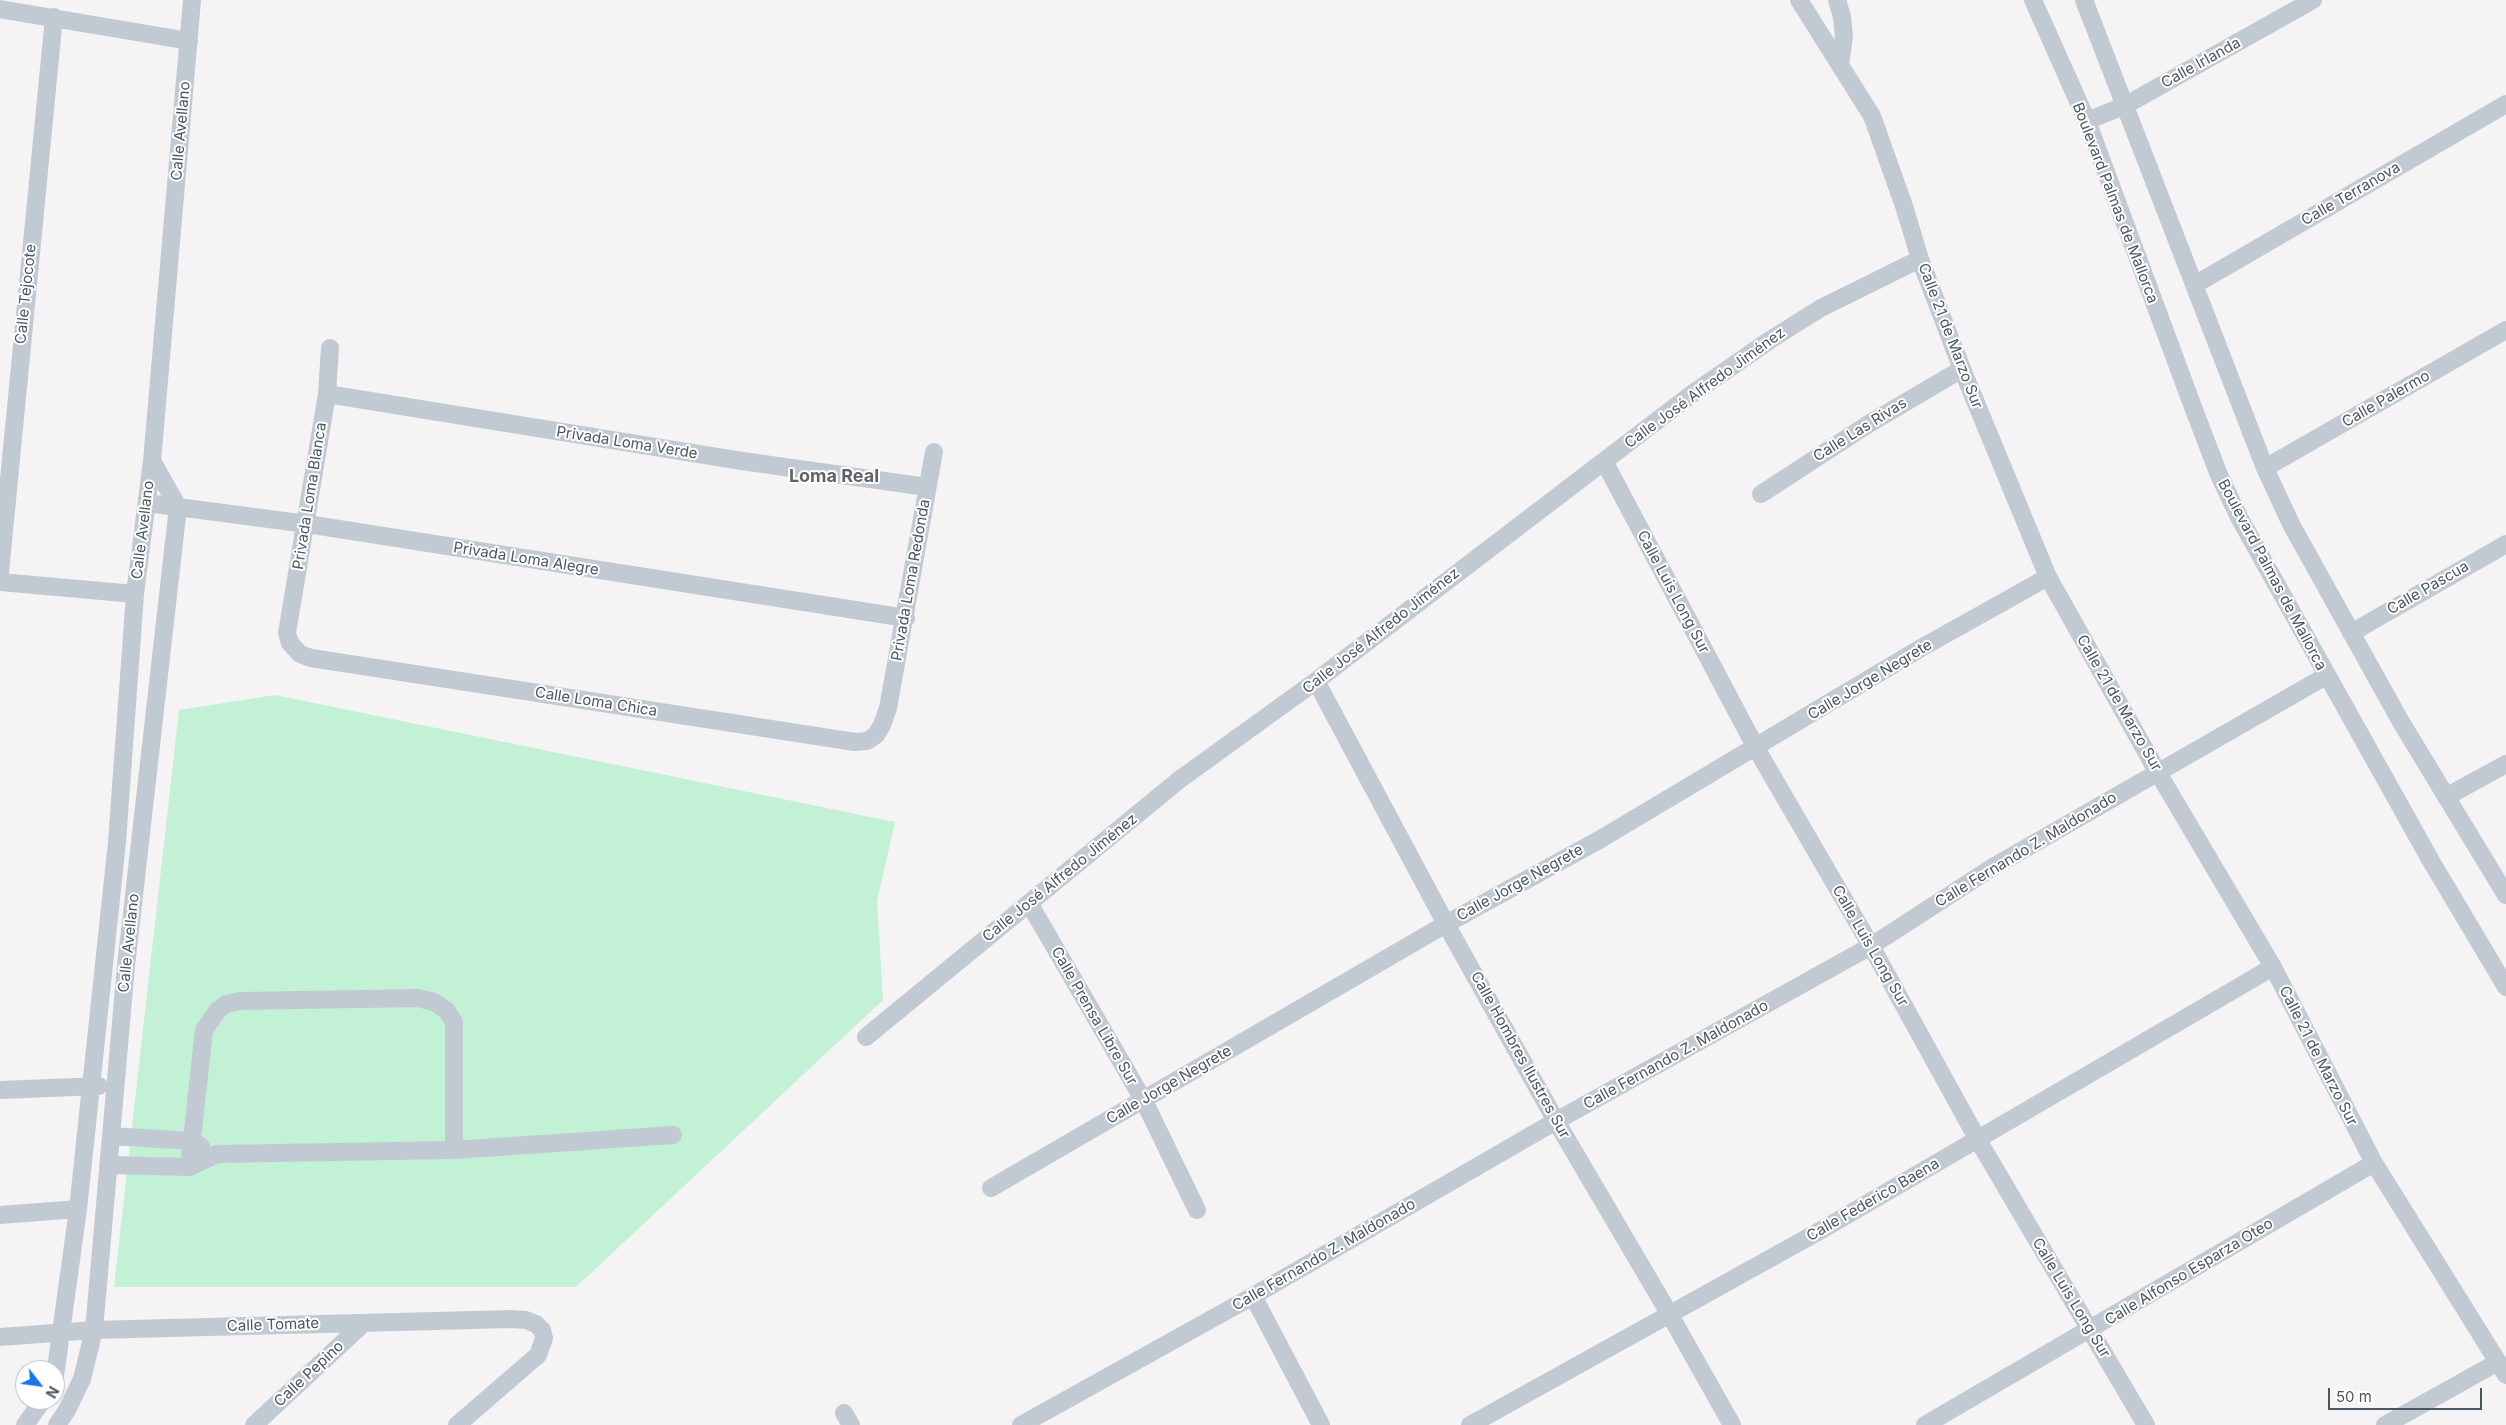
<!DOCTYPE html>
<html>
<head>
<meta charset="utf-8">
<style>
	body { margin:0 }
	#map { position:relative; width:2506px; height:1425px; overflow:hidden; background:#f5f3f3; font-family:Inter,sans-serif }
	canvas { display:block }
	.north { position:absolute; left:15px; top:1360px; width:50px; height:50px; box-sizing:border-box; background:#fff; border:1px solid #b7bbc0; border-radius:50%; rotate:120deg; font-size:14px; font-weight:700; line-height:20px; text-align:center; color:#4a5661 }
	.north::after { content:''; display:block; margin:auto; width:18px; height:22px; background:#1a73e8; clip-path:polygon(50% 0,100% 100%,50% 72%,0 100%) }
	.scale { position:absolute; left:2328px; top:1388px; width:154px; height:22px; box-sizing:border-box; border:2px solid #4a5661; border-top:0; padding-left:6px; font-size:15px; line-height:18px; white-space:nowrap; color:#4a5661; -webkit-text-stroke:4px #fff; paint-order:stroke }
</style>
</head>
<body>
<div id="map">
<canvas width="2506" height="1425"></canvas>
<div class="north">N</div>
<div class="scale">50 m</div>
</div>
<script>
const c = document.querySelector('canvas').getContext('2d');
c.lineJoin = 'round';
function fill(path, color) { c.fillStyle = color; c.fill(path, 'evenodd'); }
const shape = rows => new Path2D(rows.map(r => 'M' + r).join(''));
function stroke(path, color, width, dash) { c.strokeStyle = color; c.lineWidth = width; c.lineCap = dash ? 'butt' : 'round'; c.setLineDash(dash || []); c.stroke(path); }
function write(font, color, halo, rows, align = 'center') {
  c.font = font + ' Inter,sans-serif'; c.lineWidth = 4; c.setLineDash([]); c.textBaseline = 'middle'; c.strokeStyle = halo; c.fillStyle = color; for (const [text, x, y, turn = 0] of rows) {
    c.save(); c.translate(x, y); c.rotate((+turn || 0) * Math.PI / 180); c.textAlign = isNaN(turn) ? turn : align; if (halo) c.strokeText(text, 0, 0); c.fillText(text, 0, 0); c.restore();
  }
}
const green = shape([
	[275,695,895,822,877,901,883,1000,576,1287,114,1287,179,710]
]);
const street = shape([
	[1799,0,1872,116,1904,206,1920,259,1962,369,2048,577,2157,771,2273,967,2374,1163,2506,1375],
	[1837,0,1842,17,1844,37,1840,65],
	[2033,0,2087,121,2193,407,2219,475,2240,519,2431,861,2506,987],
	[2084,0,2265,468,2291,524,2401,722,2506,895],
	[0,9,189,41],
	[2087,121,2126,105,2313,0],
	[2196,284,2506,104],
	[330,348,327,394,287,633,290,643,300,654,311,658,855,742,867,741,876,735,882,725,888,708,934,452],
	[327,394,742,461,927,487],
	[1604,461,1756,748,1871,946,1978,1140,2146,1425],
	[2265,468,2506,330],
	[1761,494,1867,425,1962,369],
	[147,503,307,524,906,618],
	[0,572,54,17],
	[0,582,135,594],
	[2351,633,2506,544],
	[1316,681,1446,924,1556,1121,1670,1315,1732,1425],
	[2446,797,2506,764],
	[1029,903,1144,1101,1197,1210],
	[866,1037,1179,780,1316,681,1692,394,1770,340,1821,308,1920,259],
	[0,1090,99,1086],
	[111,1136,191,1141,201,1146],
	[108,1165,189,1167,217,1154,454,1150,673,1135],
	[189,1167,204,1030,218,1010,226,1004,240,1001,418,998,434,1002,446,1010,454,1022,454,1150],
	[991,1188,1446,924,1599,840,1921,648,2048,577],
	[0,1215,78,1209],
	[1253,1296,1321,1425],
	[0,1337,94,1330,511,1319,526,1320,536,1324,542,1330,544,1338,538,1355,457,1425],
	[55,1376,78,1209,117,842,135,594,152,461,192,0],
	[844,1413,851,1425],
	[25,1425,43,1400],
	[57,1425,67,1410,82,1379,94,1330,126,966,178,507,152,461],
	[254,1425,364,1323],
	[1021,1425,1253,1296,1556,1121,1871,946,1993,867,2326,676],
	[1470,1425,1825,1228,2273,967],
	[1925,1425,2374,1163],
	[2385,1425,2498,1362]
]);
const streetNames = [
	["Calle Irlanda",2201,63,-29],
	["Calle Avellano",181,131,-85],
	["Calle Terranova",2351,194,-30],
	["Boulevard Palmas de Mallorca",2115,203,69],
	["Calle Tejocote",26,294,-84],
	["Calle 21 de Marzo Sur",1950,336,69],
	["Calle José Alfredo Jiménez",1705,388,-36],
	["Calle Palermo",2386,399,-30],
	["Calle Las Rivas",1860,430,-32],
	["Privada Loma Verde",627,443,9],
	["Privada Loma Blanca",310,496,-81],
	["Calle Avellano",143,530,-83],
	["Privada Loma Alegre",526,559,9],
	["Boulevard Palmas de Mallorca",2272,575,62],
	["Privada Loma Redonda",911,580,-80],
	["Calle Pascua",2428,588,-30],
	["Calle Luis Long Sur",1673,592,62],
	["Calle José Alfredo Jiménez",1381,631,-38],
	["Calle Jorge Negrete",1870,680,-31],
	["Calle Loma Chica",596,702,9],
	["Calle 21 de Marzo Sur",2119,703,60],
	["Calle Fernando Z. Maldonado",2026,850,-31],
	["Calle José Alfredo Jiménez",1060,878,-39],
	["Calle Jorge Negrete",1520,883,-29],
	["Calle Avellano",129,943,-84],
	["Calle Luis Long Sur",1870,946,60],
	["Calle Prensa Libre Sur",1094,1016,60],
	["Calle Hombres Ilustres Sur",1520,1055,61],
	["Calle Fernando Z. Maldonado",1676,1055,-29],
	["Calle 21 de Marzo Sur",2318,1056,63],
	["Calle Jorge Negrete",1169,1085,-30],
	["Calle Federico Baena",1873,1200,-30],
	["Calle Fernando Z. Maldonado",1324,1255,-30],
	["Calle Alfonso Esparza Oteo",2189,1272,-31],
	["Calle Luis Long Sur",2071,1298,59],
	["Calle Tomate",273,1325,-2],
	["Calle Pepino",309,1374,-43]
];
const quarterNames = [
	["Loma Real",834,477]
];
fill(green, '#c3f1d5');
stroke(street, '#c1cad2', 18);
write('15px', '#4a5661', '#fff', streetNames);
write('bold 18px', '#5f6368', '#fff', quarterNames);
</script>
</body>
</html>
